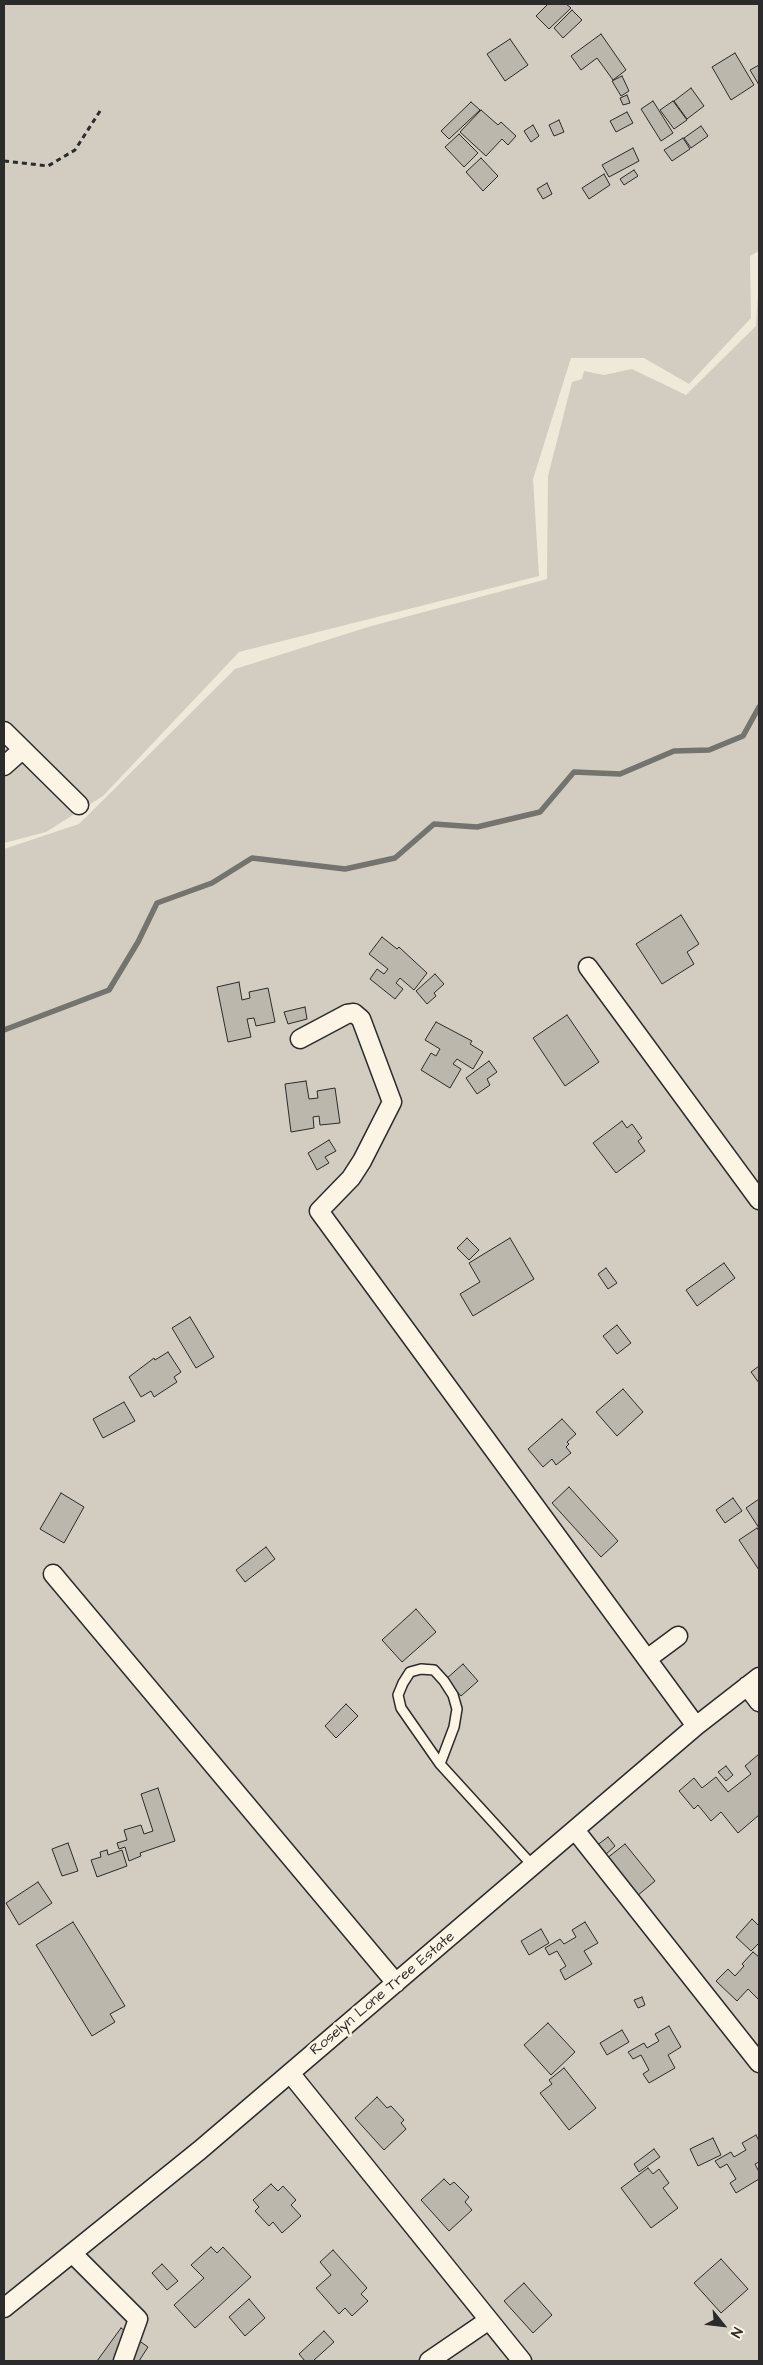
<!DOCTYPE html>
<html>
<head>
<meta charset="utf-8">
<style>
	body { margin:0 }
	#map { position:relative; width:763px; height:2365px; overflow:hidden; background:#efe9da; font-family:"Architects Daughter",sans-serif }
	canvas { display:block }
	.frame { position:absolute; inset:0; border:5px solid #2b2b2b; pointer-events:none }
	.north { position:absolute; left:698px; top:2300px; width:50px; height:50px; -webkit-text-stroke:4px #fcf5e5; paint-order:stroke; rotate:119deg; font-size:14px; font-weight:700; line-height:20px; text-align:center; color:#2b2b2b }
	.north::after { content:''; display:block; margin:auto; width:18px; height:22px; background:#2b2b2b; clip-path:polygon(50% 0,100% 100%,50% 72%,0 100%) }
</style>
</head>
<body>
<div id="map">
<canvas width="763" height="2365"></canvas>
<div class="frame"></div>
<div class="north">N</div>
</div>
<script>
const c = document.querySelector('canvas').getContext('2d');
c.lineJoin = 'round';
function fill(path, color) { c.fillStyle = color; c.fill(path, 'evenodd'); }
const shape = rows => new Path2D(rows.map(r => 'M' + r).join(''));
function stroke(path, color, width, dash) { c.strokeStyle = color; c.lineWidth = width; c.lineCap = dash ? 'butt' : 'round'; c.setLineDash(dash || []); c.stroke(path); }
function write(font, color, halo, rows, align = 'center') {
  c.font = font + ' "Architects Daughter",sans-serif'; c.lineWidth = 5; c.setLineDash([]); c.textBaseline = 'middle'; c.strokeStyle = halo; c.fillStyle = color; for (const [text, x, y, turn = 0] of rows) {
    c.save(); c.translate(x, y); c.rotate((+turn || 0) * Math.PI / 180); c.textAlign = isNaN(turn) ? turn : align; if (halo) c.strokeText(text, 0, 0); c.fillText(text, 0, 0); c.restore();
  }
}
const green = shape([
	[4,4,759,4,759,251,750,256,751,318,689,384,644,358,571,358,533,479,539,576,239,652,103,796,46,832,4,843],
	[759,277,759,2361,4,2361,4,849,79,824,235,669,368,627,547,579,548,476,572,382,582,379,584,371,604,375,632,369,686,395,756,326]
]);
const stream = shape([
	[4,1030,109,990,138,942,157,903,212,883,252,858,345,869,395,858,434,824,477,827,540,812,574,772,620,774,674,751,709,750,743,736,759,707]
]);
const building = shape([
	[548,4,566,4,571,8,549,29,536,16,548,4],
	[572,10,582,20,563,38,554,28,572,10],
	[601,34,626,70,613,80,597,58,581,70,571,56,601,34],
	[510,39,528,65,505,81,487,54,510,39],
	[735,53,754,85,731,100,712,67,735,53],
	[759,65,759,85,750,70,759,65],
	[622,76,629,91,621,96,612,81,622,76],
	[691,88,704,106,687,119,674,101,691,88],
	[627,95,630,103,623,105,620,98,627,95],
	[653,101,673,133,661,141,641,109,653,101],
	[673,101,687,120,674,129,660,110,673,101],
	[471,102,480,110,449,139,441,131,471,102],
	[481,110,498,125,501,122,516,136,508,145,502,139,486,156,460,132,481,110],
	[627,112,633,123,616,132,610,121,627,112],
	[559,120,564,132,554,136,549,125,559,120],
	[533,125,539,136,531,142,524,131,533,125],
	[701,126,708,136,691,148,684,138,701,126],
	[459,134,478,153,464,167,445,147,459,134],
	[683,138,690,149,672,161,664,150,683,138],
	[633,148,639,161,609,177,602,165,633,148],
	[481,158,498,176,483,191,466,172,481,158],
	[634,170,638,176,624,185,620,179,634,170],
	[604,174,610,185,589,199,582,188,604,174],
	[547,183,552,194,543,199,537,189,547,183],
	[681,915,699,944,687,952,694,964,662,984,636,944,681,915],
	[382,937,397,949,399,947,427,973,414,990,400,978,396,983,403,989,395,999,370,979,377,969,384,974,388,969,369,954,382,937],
	[435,974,444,984,434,993,436,996,427,1004,416,991,435,974],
	[239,982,242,1000,250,998,249,992,268,988,275,1022,256,1026,254,1018,247,1019,251,1037,228,1042,217,987,239,982],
	[305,1007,307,1019,288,1024,284,1012,305,1007],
	[567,1015,599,1062,565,1086,533,1038,567,1015],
	[436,1022,472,1041,470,1044,483,1052,473,1069,457,1059,453,1064,461,1069,450,1088,421,1070,431,1053,436,1056,440,1049,425,1040,436,1022],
	[489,1061,497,1072,487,1079,490,1085,477,1094,466,1078,489,1061],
	[306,1081,309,1099,318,1098,317,1091,335,1088,340,1123,320,1125,319,1116,313,1117,314,1128,291,1132,285,1084,306,1081],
	[622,1121,627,1128,632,1124,642,1138,638,1141,645,1151,616,1173,593,1143,622,1121],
	[329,1140,336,1151,325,1157,329,1163,317,1170,308,1153,329,1140],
	[467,1238,479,1250,469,1260,457,1248,467,1238],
	[510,1238,534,1279,473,1316,460,1294,480,1282,469,1263,510,1238],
	[724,1263,735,1278,697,1306,686,1290,724,1263],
	[606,1268,617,1283,608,1289,598,1274,606,1268],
	[190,1317,214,1357,196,1368,172,1328,190,1317],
	[617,1325,631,1343,617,1354,603,1336,617,1325],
	[168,1352,181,1372,174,1377,177,1382,154,1397,151,1391,141,1397,129,1377,154,1358,155,1360,168,1352],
	[759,1366,759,1383,751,1372,759,1366],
	[623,1389,643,1412,617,1436,596,1412,623,1389],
	[124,1402,135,1421,103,1438,93,1419,124,1402],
	[562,1419,576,1434,567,1442,569,1444,566,1447,571,1453,556,1465,552,1459,543,1467,528,1449,562,1419],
	[569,1487,618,1541,601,1557,552,1503,569,1487],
	[61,1493,84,1507,64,1543,40,1529,61,1493],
	[733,1498,742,1511,725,1523,716,1510,733,1498],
	[759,1499,759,1528,746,1508,759,1499],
	[757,1528,759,1531,759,1570,739,1540,757,1528],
	[266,1547,275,1559,245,1582,236,1570,266,1547],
	[416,1609,436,1632,402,1662,382,1640,416,1609],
	[463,1664,478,1681,461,1696,446,1679,463,1664],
	[346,1704,358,1716,336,1738,325,1726,346,1704],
	[759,1754,759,1815,738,1833,721,1812,711,1821,698,1805,694,1809,679,1791,694,1778,702,1788,716,1777,728,1792,751,1774,745,1766,759,1754],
	[726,1766,733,1775,726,1781,718,1772,726,1766],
	[158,1788,175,1841,140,1853,141,1856,129,1861,125,1847,119,1849,117,1843,127,1840,124,1830,141,1825,144,1834,153,1831,141,1794,158,1788],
	[608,1837,615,1846,604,1856,596,1846,608,1837],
	[68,1843,78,1871,62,1876,52,1849,68,1843],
	[625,1844,655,1881,637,1896,606,1859,625,1844],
	[107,1850,108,1855,122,1850,127,1866,97,1877,91,1860,101,1857,100,1852,107,1850],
	[38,1882,52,1903,19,1925,6,1903,38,1882],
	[752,1919,759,1926,759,1943,751,1951,736,1937,752,1919],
	[73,1922,125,2006,110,2014,115,2022,92,2036,36,1945,73,1922],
	[585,1922,598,1943,584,1951,592,1964,565,1980,560,1970,566,1966,557,1951,549,1955,545,1948,560,1939,564,1944,576,1937,572,1930,585,1922],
	[541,1929,549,1943,529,1955,521,1941,541,1929],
	[753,1952,759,1957,759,1997,758,1999,748,1989,737,2001,716,1981,728,1969,735,1976,744,1966,742,1964,753,1952],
	[642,1997,645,2005,638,2008,634,2000,642,1997],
	[548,2023,575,2052,551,2075,524,2045,548,2023],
	[669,2026,681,2047,668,2055,675,2068,649,2083,643,2074,649,2070,641,2055,633,2059,628,2052,644,2043,647,2048,659,2041,655,2034,669,2026],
	[622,2030,629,2042,607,2055,600,2043,622,2030],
	[564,2068,596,2108,569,2130,540,2093,552,2084,549,2080,564,2068],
	[377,2097,387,2108,391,2106,404,2120,401,2123,406,2129,384,2150,355,2118,377,2097],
	[756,2135,759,2141,759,2162,755,2164,759,2172,759,2179,736,2193,730,2183,736,2179,727,2164,720,2168,715,2161,731,2152,734,2157,746,2150,742,2143,756,2135],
	[713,2138,721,2155,698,2166,690,2149,713,2138],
	[654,2149,660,2157,639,2172,634,2164,654,2149],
	[648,2168,653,2174,659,2169,669,2183,663,2188,678,2208,651,2228,621,2188,648,2168],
	[444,2179,450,2185,454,2182,469,2197,465,2202,472,2210,449,2231,421,2200,444,2179],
	[271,2184,278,2191,283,2186,296,2200,291,2205,301,2216,282,2233,273,2222,269,2226,255,2211,259,2207,253,2200,271,2184],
	[211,2247,217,2253,223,2247,251,2277,195,2328,174,2305,204,2278,191,2265,211,2247],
	[333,2250,367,2288,361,2294,368,2301,352,2316,345,2308,339,2314,316,2288,331,2275,320,2262,333,2250],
	[721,2259,748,2289,721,2313,694,2283,721,2259],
	[162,2264,178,2281,167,2290,152,2273,162,2264],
	[524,2283,552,2315,533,2333,504,2301,524,2283],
	[249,2299,265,2318,245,2336,229,2317,249,2299],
	[121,2328,148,2347,139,2361,97,2361,121,2328],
	[324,2331,334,2342,313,2361,305,2361,299,2354,324,2331]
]);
const path = shape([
	[4,161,48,166,75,150,102,108]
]);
const service = shape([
	[440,1764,454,1727,457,1709,453,1695,444,1681,434,1670,421,1669,410,1672,403,1683,398,1695,401,1708,440,1764,533,1866]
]);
const minor = shape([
	[4,731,79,805],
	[4,766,22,750],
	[588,967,759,1200],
	[300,1039,347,1014,354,1013,361,1019,392,1102,362,1161,351,1178,319,1211,696,1726],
	[53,1574,396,1983],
	[647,1659,678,1636],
	[747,1686,759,1702],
	[575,1830,759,2063],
	[290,2073,522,2361],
	[72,2253,138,2319,123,2361],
	[4,2308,200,2150,696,1726,759,1677],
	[429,2361,489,2320]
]);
const streetNames = [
	["Roselyn Lone Tree Estate",383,1994,-40]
];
fill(green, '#d2cdc0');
stroke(stream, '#75736d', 5.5);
fill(building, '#bcb7ac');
stroke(building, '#2b2b2b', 1);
stroke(service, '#2b2b2b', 12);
stroke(minor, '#2b2b2b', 21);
stroke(path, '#2b2b2b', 3, [5, 4]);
stroke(service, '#fcf5e5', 9);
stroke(minor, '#fcf5e5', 18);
write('15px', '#2b2b2b', '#fcf5e5', streetNames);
</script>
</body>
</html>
